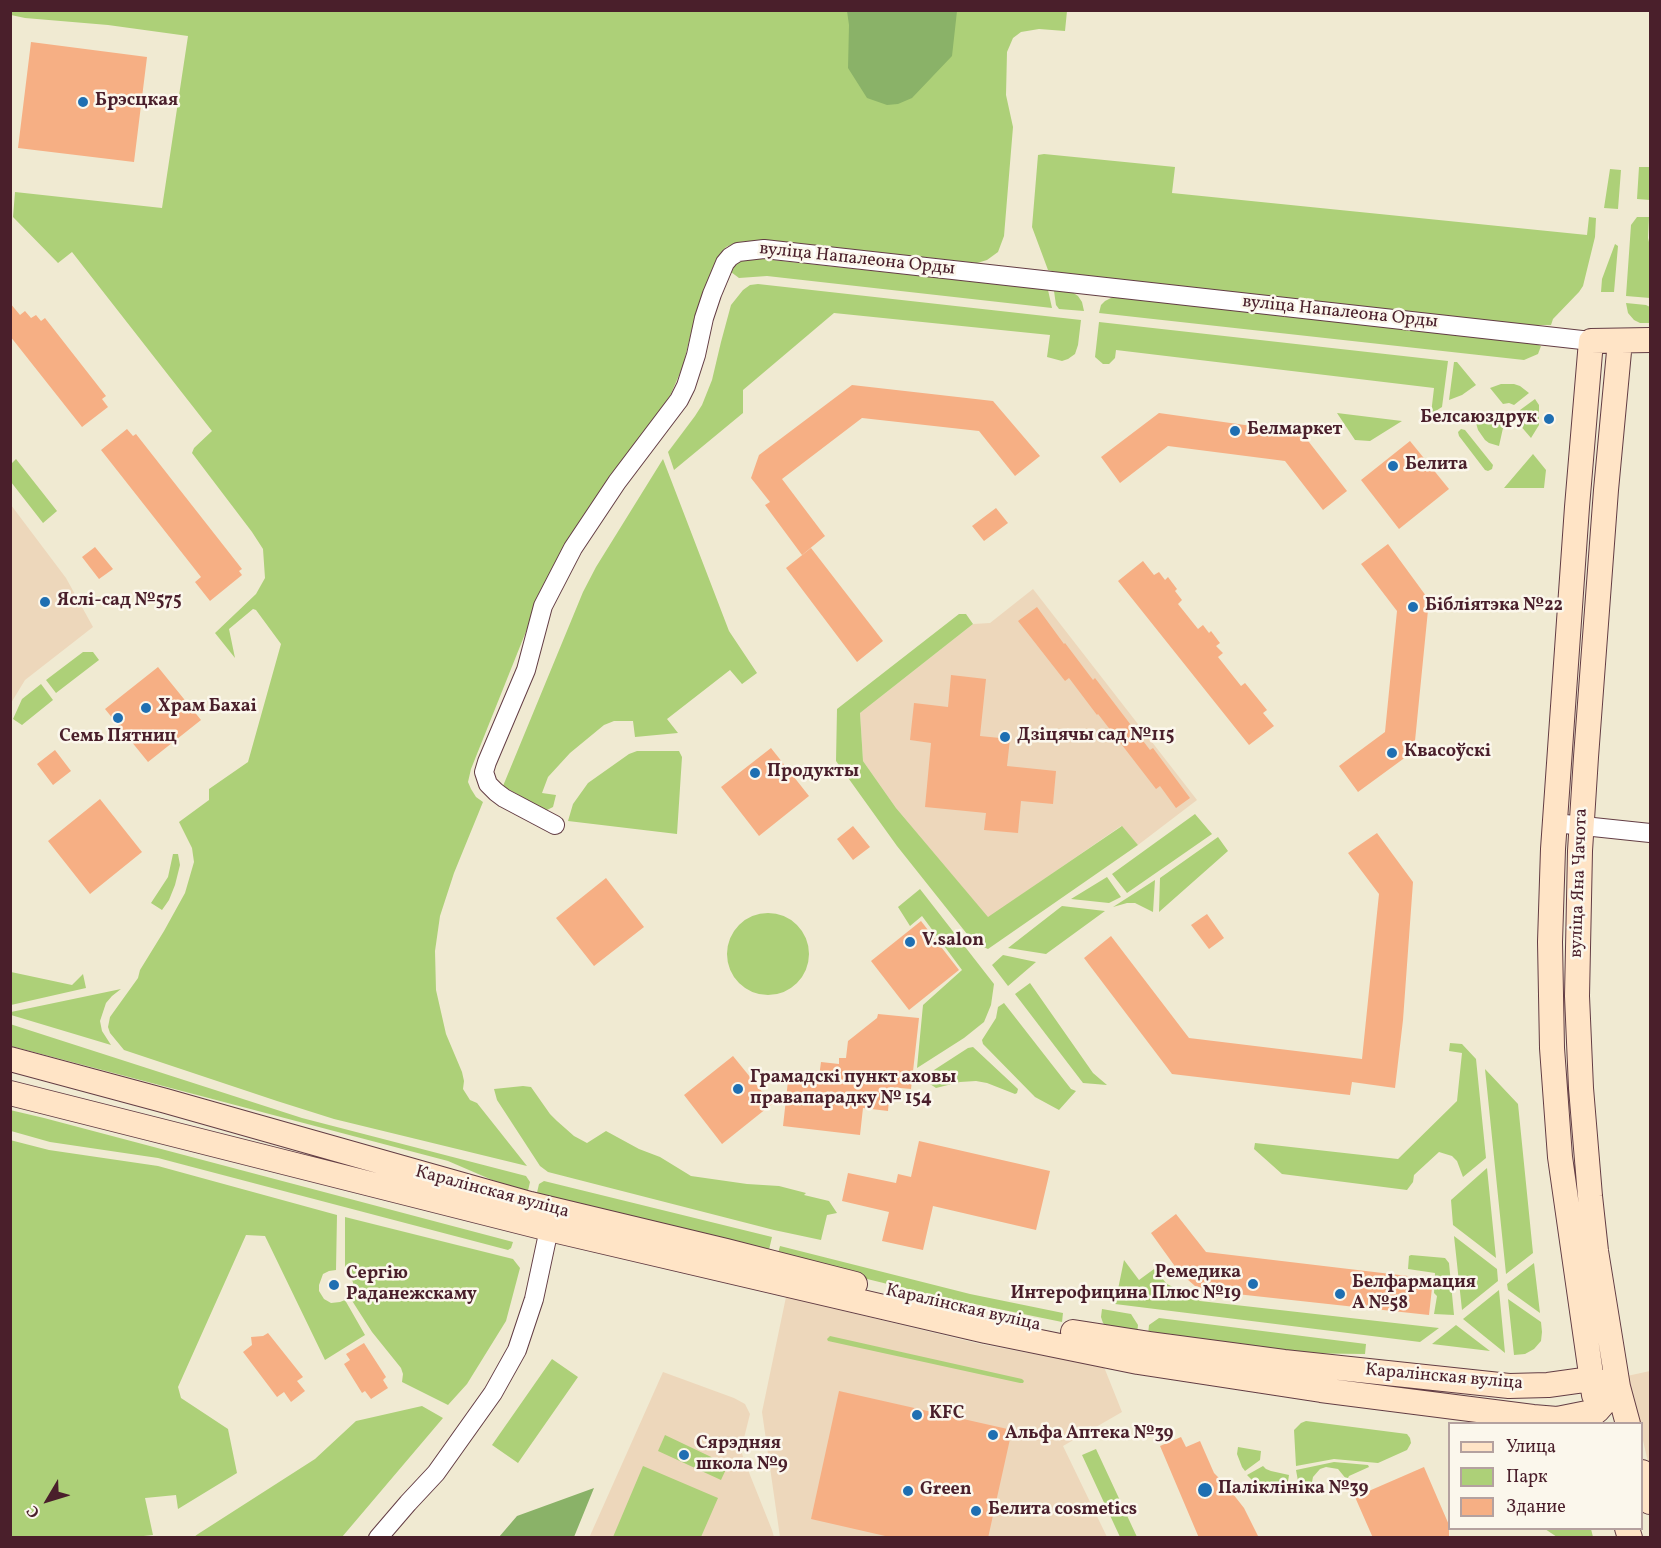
<!DOCTYPE html>
<html>
<head>
<meta charset="utf-8">
<style>
	body { margin:0 }
	#map { position:relative; width:1661px; height:1548px; overflow:hidden; background:#f0ead2; font-family:Vollkorn,serif }
	canvas { display:block }
	.frame { position:absolute; inset:0; border:12px solid #4a1f2b; pointer-events:none }
	.legend { position:absolute; left:1448px; top:1422px; width:195px; height:108px; box-sizing:border-box; background:#fbf7ec; border:2px solid #b4a19f; margin:0; padding:8px 10px; list-style:none; font-size:18px; color:#4a1f2b }
	.legend li { display:flex; align-items:center; gap:12px; height:30px }
	.legend b { width:30px; border:2px solid #b4a19f }
	.north { position:absolute; left:18px; top:1470px; width:60px; height:60px; -webkit-text-stroke:4px #fbf7ec; paint-order:stroke; rotate:232deg; font-size:16px; font-weight:700; line-height:24px; text-align:center; color:#4a1f2b }
	.north::after { content:''; display:block; margin:auto; width:21px; height:27px; background:#4a1f2b; clip-path:polygon(50% 0,100% 100%,50% 72%,0 100%) }
</style>
</head>
<body>
<div id="map">
<canvas width="1661" height="1548"></canvas>
<div class="frame"></div>
<ul class="legend">
<li><b style="height:8px;background:#ffe4c6"></b>Улица</li>
<li><b style="height:16px;background:#add078"></b>Парк</li>
<li><b style="height:16px;background:#f6af84"></b>Здание</li>
</ul>
<div class="north">С</div>
</div>
<script>
const c = document.querySelector('canvas').getContext('2d');
c.lineJoin = 'round';
function fill(path, color) { c.fillStyle = color; c.fill(path, 'evenodd'); }
const shape = rows => new Path2D(rows.map(r => 'M' + r).join(''));
function stroke(path, color, width, dash) { c.strokeStyle = color; c.lineWidth = width; c.lineCap = dash ? 'butt' : 'round'; c.setLineDash(dash || []); c.stroke(path); }
function write(font, color, halo, rows, align = 'center') {
  c.font = font + ' Vollkorn,serif'; c.lineWidth = 5; c.setLineDash([]); c.textBaseline = 'middle'; c.strokeStyle = halo; c.fillStyle = color; for (const [text, x, y, turn = 0] of rows) {
    c.save(); c.translate(x, y); c.rotate((+turn || 0) * Math.PI / 180); c.textAlign = isNaN(turn) ? turn : align; if (halo) c.strokeText(text, 0, 0); c.fillText(text, 0, 0); c.restore();
  }
}
const built = shape([
	[11,505,66,578,93,627,25,680,11,703],
	[1033,589,1197,800,1138,845,1121,826,988,918,896,808,863,761,860,713,973,624,990,623],
	[786,1297,980,1344,1104,1367,1122,1412,1063,1446,1107,1537,780,1537,762,1412],
	[1650,1371,1650,1471,1642,1436,1642,1424,1638,1423,1627,1376],
	[663,1372,734,1398,745,1404,750,1414,741,1450,744,1460,772,1530,774,1537,589,1538]
]);
const green = shape([
	[10,11,1067,11,1065,31,1039,29,1021,32,1013,38,1007,52,1006,95,1013,127,1004,236,998,252,987,260,977,263,769,240,738,242,726,247,716,262,696,312,683,366,670,396,583,516,537,604,471,769,468,782,471,789,476,797,483,802,454,873,440,916,435,951,436,990,446,1034,462,1072,464,1081,463,1089,470,1100,477,1103,527,1166,334,1119,277,1101,124,1050,110,1033,108,1027,110,1017,138,978,140,970,164,931,185,893,194,862,192,848,179,822,209,800,209,789,248,762,281,644,256,610,253,609,229,629,235,658,215,633,256,594,265,578,263,549,252,532,192,453,194,448,212,431,72,252,58,263,13,217,15,192,162,208,188,36,108,25,25,18,11,15],
	[1044,154,1175,167,1172,193,1587,235,1589,217,1596,218,1595,237,1583,286,1579,292,1553,319,1551,325,1531,325,1056,272,1048,270,1032,227,1038,155],
	[1639,167,1650,167,1650,200,1637,199],
	[1610,169,1621,170,1618,209,1604,208],
	[1637,217,1649,217,1648,238,1650,246,1650,298,1626,296,1631,225],
	[1615,244,1618,246,1614,292,1601,292,1602,279],
	[755,258,1048,290,1052,308,767,276,739,278,731,272,734,266,740,261],
	[758,284,1081,320,1078,345,1075,354,1068,359,1062,361,1047,357,1050,335,834,313,743,390,743,413,674,470,668,452,695,416,702,405,712,380,721,342,731,305,743,290,750,285],
	[1054,291,1072,292,1078,296,1082,302,1084,311,1059,309,1056,305],
	[1113,297,1536,344,1541,346,1538,354,1524,360,1099,313,1101,305,1105,301],
	[1626,303,1646,305,1650,307,1650,323,1640,323,1634,320,1628,313],
	[1099,322,1448,361,1442,407,1431,414,1434,388,1116,350,1115,358,1109,364,1103,364,1095,357],
	[1454,362,1457,362,1476,385,1462,395,1449,400],
	[1501,384,1514,384,1520,386,1529,393,1514,405,1509,403,1503,404,1490,388],
	[1535,399,1539,405,1539,425,1531,438,1519,424,1520,410],
	[1337,413,1402,421,1370,441,1355,440],
	[1497,419,1503,428,1499,446,1489,443,1485,440,1478,430,1476,423],
	[1461,429,1465,430,1493,465,1492,469,1488,471,1485,470,1459,436,1458,432],
	[1533,454,1546,470,1544,488,1504,488],
	[16,459,57,511,43,523,11,482,11,464],
	[663,459,729,631,757,673,742,684,730,670,667,719,678,733,635,737,633,721,614,721,604,725,570,753,548,777,542,793,556,795,553,807,547,810,543,809,503,786,583,592,596,567],
	[959,614,966,614,973,624,860,713,863,761,896,808,988,917,1122,826,1138,845,988,949,977,944,971,939,897,846,836,761,837,709],
	[83,652,93,652,99,660,56,693,46,680],
	[41,684,53,700,22,725,13,719,22,699],
	[637,751,679,751,682,757,677,834,568,821,573,804,588,783,629,754],
	[1195,814,1212,834,1127,893,1112,874],
	[1218,837,1228,851,1159,912,1160,878],
	[173,854,178,854,180,865,175,885,169,900,162,910,151,903,168,877],
	[1107,877,1121,897,1109,903,1071,899],
	[1155,880,1153,912,1135,903,1127,903,1113,907],
	[920,889,994,984,991,1005,984,1022,964,1038,917,1068,923,1005,962,970,922,916,910,926,898,907],
	[1062,906,1105,911,1046,954,1008,948],
	'727 954a41 41 0 1 1 82 0a41 41 0 1 1-82 0Z',
	[1003,955,1036,962,1008,986,992,965],
	[11,972,72,985,83,974,86,988,11,1005],
	[1030,983,1093,1073,1107,1085,1083,1083,1015,994],
	[121,989,112,996,106,1003,100,1021,102,1031,111,1045,11,1015,11,1012],
	[1004,1003,1071,1089,1076,1091,1059,1110,1035,1097,983,1044,982,1040,996,1018,998,1007],
	[10,1024,302,1118,526,1176,530,1182,527,1195,448,1161,11,1046],
	[1450,1043,1462,1044,1476,1059,1486,1158,1463,1177,1457,1161,1452,1156,1439,1152,1414,1175,1413,1182,1407,1190,1282,1174,1254,1149,1255,1143,1398,1159,1457,1101,1462,1053,1449,1051],
	[973,1047,1018,1089,1017,1093,1015,1094,987,1083,976,1081,960,1082,936,1088,930,1084,930,1078,934,1070,968,1048],
	[1485,1069,1518,1104,1533,1253,1506,1274],
	[523,1086,531,1087,550,1114,557,1121,574,1136,587,1143,606,1131,639,1149,660,1157,691,1176,747,1184,779,1186,806,1193,804,1195,829,1201,837,1213,827,1215,821,1240,774,1230,548,1172,540,1166,497,1100,494,1089],
	[10,1110,44,1118,513,1242,511,1248,508,1250,158,1158,50,1142,11,1131],
	[10,1140,49,1150,158,1166,337,1215,336,1270,329,1271,323,1274,319,1285,319,1291,324,1299,331,1303,340,1302,345,1300,365,1335,325,1360,265,1236,246,1235,178,1387,181,1398,228,1429,237,1473,178,1509,176,1495,145,1498,153,1535,125,1538,11,1537],
	[1487,1168,1496,1258,1453,1225,1451,1200],
	[544,1181,772,1237,768,1254,536,1197,539,1184],
	[345,1217,513,1259,520,1268,506,1321,467,1384,448,1405,402,1382,403,1374,401,1368,372,1332,349,1296,352,1293,353,1282,345,1272],
	[1454,1236,1497,1269,1498,1281,1462,1310],
	[780,1246,970,1294,1063,1313,1062,1322,945,1298,777,1257],
	[1411,1255,1445,1258,1449,1263,1454,1315,1434,1314,1437,1296,1434,1293,1435,1273,1408,1269,1409,1256],
	[1124,1260,1139,1280,1154,1269,1167,1284,1200,1301,1439,1328,1420,1342,1115,1304],
	[1534,1263,1540,1313,1508,1290,1507,1284],
	[1499,1290,1505,1353,1463,1319],
	[1508,1299,1541,1322,1542,1332,1541,1341,1534,1349,1525,1354,1514,1355],
	[1102,1309,1131,1314,1138,1325,1137,1334,1109,1328,1103,1323,1101,1317],
	[1159,1318,1366,1344,1365,1354,1282,1353,1148,1335,1149,1325],
	[1456,1325,1490,1351,1432,1344],
	[830,1336,1022,1379,1024,1381,1023,1383,1020,1383,828,1341,827,1339],
	[552,1359,578,1377,518,1463,492,1445],
	[422,1406,443,1418,342,1537,194,1537,198,1534,315,1459,356,1421],
	[1306,1421,1407,1434,1410,1438,1411,1443,1407,1450,1378,1463,1334,1459,1296,1466,1294,1430,1301,1423],
	[665,1435,728,1465,721,1480,658,1451],
	[1238,1447,1261,1451,1260,1460,1245,1471,1242,1467,1237,1454],
	[1096,1449,1137,1537,1120,1537,1082,1455],
	[1334,1462,1368,1465,1369,1467,1349,1476,1347,1480,1338,1469,1326,1467,1320,1469,1313,1477,1311,1487,1313,1492,1307,1492,1302,1489,1298,1481,1296,1470],
	[643,1466,718,1498,701,1537,613,1537],
	[1263,1466,1266,1469,1271,1471,1289,1475,1287,1488,1253,1481,1247,1475],
	[1545,1529,1591,1529,1593,1537,1557,1537]
]);
const forest = shape([
	[847,11,957,11,952,56,912,98,898,104,887,105,867,98,848,68,849,25],
	[594,1488,574,1537,499,1537,517,1516]
]);
const building = shape([
	[31,42,147,57,134,162,18,148],
	[10,303,20,315,25,311,31,318,36,315,41,321,45,318,106,396,102,399,108,407,82,427,10,336],
	[852,385,993,401,1040,456,1015,476,979,431,862,418,782,479,825,536,802,555,765,505,770,502,751,478,759,455],
	[1159,413,1302,433,1347,491,1323,510,1285,461,1168,446,1120,483,1101,457],
	[127,429,133,436,136,434,242,569,239,571,242,575,210,601,195,582,201,577,101,450],
	[1410,441,1449,489,1399,529,1361,480],
	[996,508,1008,523,984,541,972,526],
	[1388,544,1429,600,1414,751,1358,792,1339,766,1385,732,1397,611,1361,564],
	[95,547,113,569,99,579,82,557],
	[811,548,883,641,857,662,786,568],
	[1143,561,1154,575,1159,572,1165,580,1168,577,1177,589,1175,591,1182,600,1178,604,1198,629,1203,625,1209,633,1211,631,1220,643,1216,646,1223,653,1218,657,1241,686,1245,683,1267,710,1263,713,1274,726,1249,745,1118,581],
	[1037,607,1064,644,1065,643,1093,680,1095,678,1150,750,1153,748,1190,798,1176,808,1160,786,1156,789,1098,714,1097,715,1069,678,1065,681,1018,621],
	[158,667,201,720,148,762,105,709],
	[951,675,986,679,980,736,1010,739,1007,766,1056,771,1053,804,1021,801,1018,833,984,830,986,813,925,807,931,743,910,740,914,703,948,707],
	[771,748,809,796,759,836,721,787],
	[55,750,71,771,53,785,37,764],
	[100,799,142,852,90,894,48,841],
	[853,826,870,847,853,860,837,839],
	[1377,833,1413,882,1403,1020,1395,1088,1352,1082,1350,1095,1172,1074,1084,958,1111,936,1189,1038,1362,1059,1379,894,1348,853],
	[606,878,644,927,594,966,556,918],
	[1207,914,1224,938,1209,949,1191,925],
	[921,921,959,970,909,1010,871,961],
	[878,1014,919,1018,911,1089,890,1087,888,1111,863,1108,860,1135,783,1126,788,1081,804,1082,804,1076,819,1077,821,1062,839,1064,839,1058,846,1058,848,1041,877,1018],
	[733,1056,772,1104,722,1144,684,1095],
	[919,1141,1050,1171,1036,1230,933,1206,923,1250,882,1241,889,1212,842,1201,848,1173,896,1183,898,1174,911,1177],
	[1176,1214,1206,1252,1433,1279,1429,1315,1218,1292,1195,1286,1179,1272,1151,1233],
	[268,1333,303,1377,297,1381,305,1391,291,1402,284,1392,277,1397,243,1352,252,1345,251,1337,263,1336],
	[364,1343,386,1377,383,1380,388,1388,371,1399,365,1391,362,1393,344,1364,350,1360,346,1354],
	[839,1391,1012,1430,988,1538,894,1538,811,1519],
	[1181,1437,1186,1447,1200,1441,1214,1473,1226,1485,1244,1508,1259,1538,1199,1538,1160,1446],
	[1424,1467,1449,1525,1449,1538,1373,1538,1355,1497]
]);
const minor = shape([
	[1555,823,1650,833],
	[555,825,504,798,496,792,488,784,484,772,487,762,526,670,543,606,573,548,617,482,679,400,686,386,696,355,704,318,712,294,725,263,730,257,738,252,764,249,1591,341],
	[378,1538,408,1503,436,1473,493,1393,517,1350,534,1299,549,1229]
]);
const secondary = shape([
	[1620,341,1606,490,1586,757,1580,851,1577,996,1581,1088,1590,1196,1596,1251,1618,1387,1628,1424],
	[10,1059,166,1101,530,1204,726,1251,855,1284],
	[10,1093,549,1229,986,1331,1138,1362,1321,1390,1533,1417,1557,1419,1597,1411,1618,1387],
	[1073,1332,1150,1344,1284,1362,1509,1386,1548,1385,1591,1379,1618,1387],
	[1594,1395,1560,1157,1552,1048,1550,942,1553,849,1577,507,1591,341,1650,340],
	[1642,1472,1650,1502],
	[1627,1528,1630,1538]
]);
const markers = [
	[83,102,6,"#1f6fb2"],
	[1549,419,6,"#1f6fb2"],
	[1235,431,6,"#1f6fb2"],
	[1393,466,6,"#1f6fb2"],
	[45,602,6,"#1f6fb2"],
	[1413,607,6,"#1f6fb2"],
	[146,708,6,"#1f6fb2"],
	[118,718,6,"#1f6fb2"],
	[1005,737,6,"#1f6fb2"],
	[1392,753,6,"#1f6fb2"],
	[755,773,6,"#1f6fb2"],
	[910,942,6,"#1f6fb2"],
	[738,1089,6,"#1f6fb2"],
	[1253,1284,6,"#1f6fb2"],
	[334,1285,6,"#1f6fb2"],
	[1340,1294,6,"#1f6fb2"],
	[917,1415,6,"#1f6fb2"],
	[993,1435,6,"#1f6fb2"],
	[684,1455,6,"#1f6fb2"],
	[1205,1490,8,"#1f6fb2"],
	[908,1491,6,"#1f6fb2"],
	[976,1511,6,"#1f6fb2"]
];
const poiNames = [
	["Брэсцкая",95,102],
	["Белсаюздрук",1537,419,"right"],
	["Белмаркет",1247,431],
	["Белита",1405,466],
	["Яслі-сад №575",57,602],
	["Бібліятэка №22",1425,607],
	["Храм Бахаі",158,708],
	["Дзіцячы сад №115",1017,737],
	["Семь Пятниц",118,738,"center"],
	["Квасоўскі",1404,753],
	["Продукты",767,773],
	["V.salon",922,942],
	["Грамадскі пункт аховы",750,1079],
	["правапарадку № 154",750,1100],
	["Ремедика",1241,1274,"right"],
	["Интерофицина Плюс №19",1241,1295,"right"],
	["Сергію",346,1275],
	["Раданежскаму",346,1296],
	["Белфармация",1352,1284],
	["А №58",1352,1305],
	["KFC",929,1415],
	["Альфа Аптека №39",1005,1435],
	["Сярэдняя",696,1445],
	["школа №9",696,1466],
	["Паліклініка №39",1218,1490],
	["Green",920,1491],
	["Белита cosmetics",988,1511]
];
const streetNames = [
	["вуліца Напалеона Орды",857,260,6],
	["вуліца Напалеона Орды",1340,313,6],
	["вуліца Яна Чачота",1580,883,-88],
	["Каралінская вуліца",492,1193,15],
	["Каралінская вуліца",963,1309,13],
	["Каралінская вуліца",1444,1378,5]
];
fill(built, '#edd7bb');
fill(green, '#add078');
fill(forest, '#8ab268');
fill(building, '#f6af84');
stroke(minor, '#633d44', 20);
stroke(secondary, '#633d44', 26);
stroke(minor, '#fff', 18);
stroke(secondary, '#ffe4c6', 24);
for (const [x, y, r, color] of markers) { const dot = new Path2D(); dot.arc(x, y, r, 0, 2 * Math.PI); c.fillStyle = color; c.fill(dot); stroke(dot, '#fbf7ec', 2); }
write('bold 18px', '#4a1f2b', '#fbf7ec', poiNames, 'left');
write('18px', '#4a1f2b', '#fbf7ec', streetNames);
</script>
</body>
</html>
